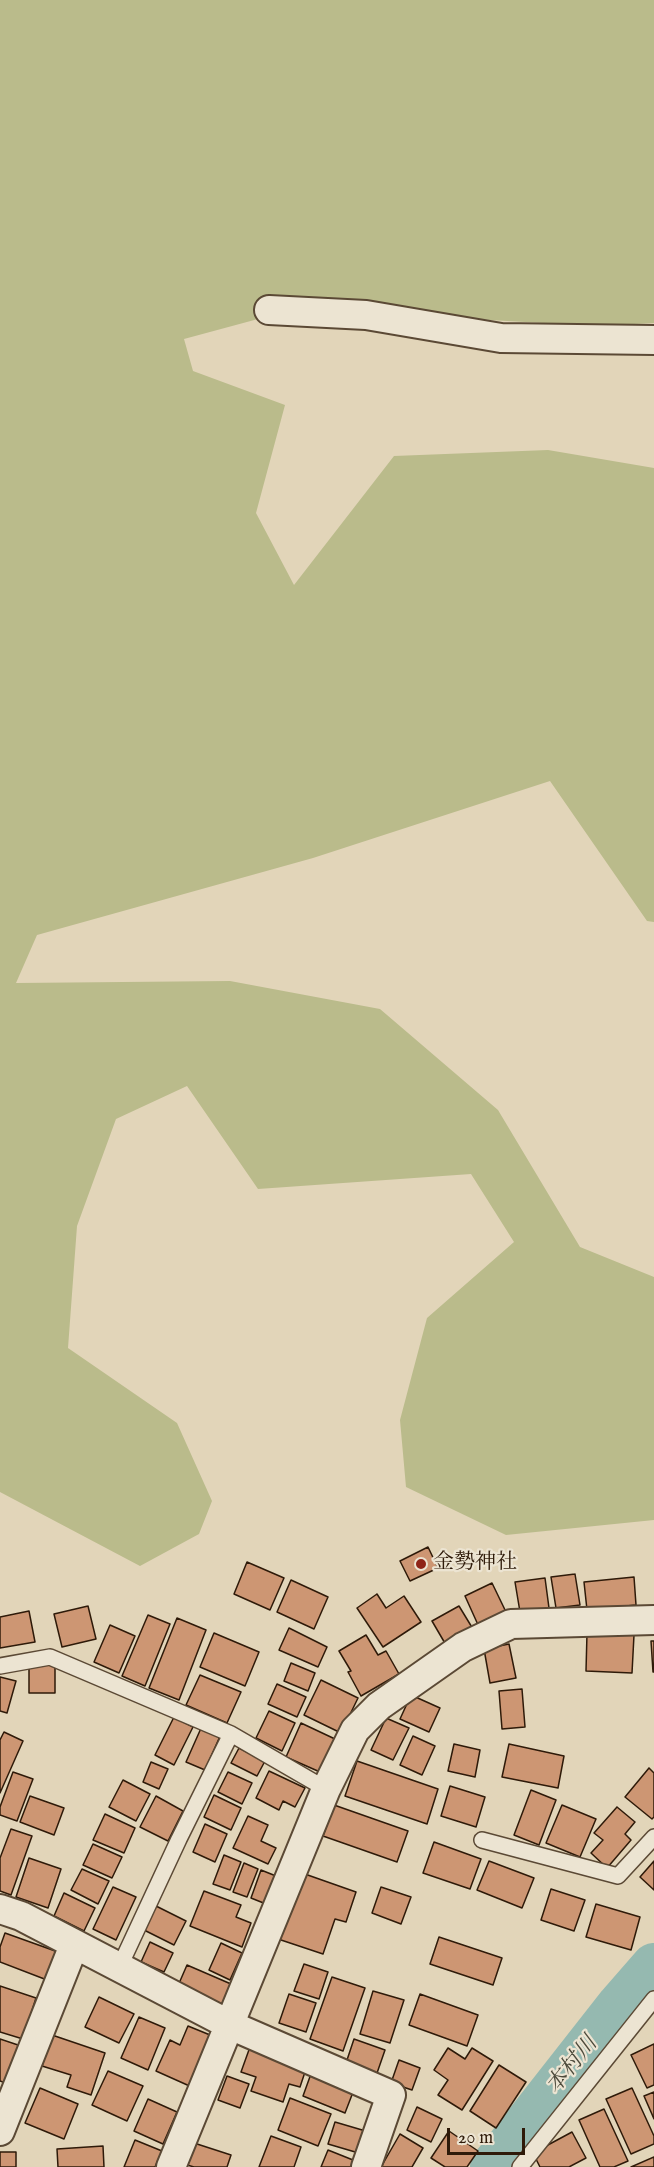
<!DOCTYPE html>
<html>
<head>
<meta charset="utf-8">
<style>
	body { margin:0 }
	#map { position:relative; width:654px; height:2167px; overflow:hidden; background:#e2d5b9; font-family:"IM FELL English",serif }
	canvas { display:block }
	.scale { position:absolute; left:447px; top:2128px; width:78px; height:27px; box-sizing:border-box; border:3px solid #2e1a09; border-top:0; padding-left:8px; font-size:18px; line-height:21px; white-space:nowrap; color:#2e1a09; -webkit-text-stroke:4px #ece4d2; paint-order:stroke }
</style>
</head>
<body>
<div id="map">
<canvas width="654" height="2167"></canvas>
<div class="scale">20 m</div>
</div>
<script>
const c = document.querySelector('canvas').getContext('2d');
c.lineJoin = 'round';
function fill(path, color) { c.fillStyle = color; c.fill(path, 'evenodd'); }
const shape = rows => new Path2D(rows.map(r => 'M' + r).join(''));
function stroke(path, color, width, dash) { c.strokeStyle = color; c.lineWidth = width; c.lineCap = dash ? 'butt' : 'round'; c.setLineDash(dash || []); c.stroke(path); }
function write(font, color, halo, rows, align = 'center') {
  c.font = font + ' "IM FELL English","Noto Serif JP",serif'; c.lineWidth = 4.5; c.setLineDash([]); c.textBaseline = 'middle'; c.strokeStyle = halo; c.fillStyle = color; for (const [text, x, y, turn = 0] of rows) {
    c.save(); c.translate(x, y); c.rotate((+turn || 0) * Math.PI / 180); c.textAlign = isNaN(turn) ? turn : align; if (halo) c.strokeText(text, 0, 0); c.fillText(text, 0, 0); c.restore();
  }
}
const green = shape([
	[0,0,654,0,654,323,596,326,295,309,184,339,193,371,285,405,256,513,294,585,394,456,548,450,654,468,654,922,647,921,550,781,313,858,37,935,16,983,230,981,380,1009,498,1110,580,1247,654,1277,654,1520,506,1535,406,1487,400,1420,427,1318,514,1242,471,1174,258,1189,187,1086,116,1119,77,1226,68,1348,177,1423,212,1501,199,1534,140,1566,0,1492]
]);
const river = shape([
	[493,2167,620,2005,654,1966]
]);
const building = shape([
	[428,1547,438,1568,410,1581,400,1561,428,1547],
	[247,1562,284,1578,270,1610,234,1594,247,1562],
	[575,1574,580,1605,556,1608,551,1577,575,1574],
	[634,1577,636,1605,587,1610,584,1582,634,1577],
	[545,1578,549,1608,520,1612,515,1582,545,1578],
	[291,1580,328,1597,314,1629,277,1612,291,1580],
	[492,1583,507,1614,479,1627,465,1596,492,1583],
	[377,1594,386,1608,404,1596,421,1622,383,1647,357,1608,377,1594],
	[88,1606,96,1639,62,1647,54,1614,88,1606],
	[459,1606,473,1629,446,1645,432,1621,459,1606],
	[29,1611,35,1642,0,1648,0,1617,29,1611],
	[148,1615,170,1624,145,1686,122,1676,148,1615],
	[177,1618,206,1630,179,1700,149,1688,177,1618],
	[110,1625,135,1636,119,1673,94,1662,110,1625],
	[289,1628,327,1647,318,1667,279,1650,289,1628],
	[214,1633,259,1652,245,1686,200,1667,214,1633],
	[587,1633,634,1635,632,1673,586,1671,587,1633],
	[366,1635,378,1655,386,1651,399,1674,361,1696,348,1672,351,1671,339,1651,366,1635],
	[651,1641,654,1641,654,1672,653,1672,651,1641],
	[509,1644,516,1678,490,1683,484,1649,509,1644],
	[291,1663,315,1673,308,1691,284,1681,291,1663],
	[29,1665,55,1665,55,1693,29,1693,29,1665],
	[200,1675,241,1692,227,1723,186,1705,200,1675],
	[0,1677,16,1681,7,1713,0,1711,0,1677],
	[321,1680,358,1698,341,1733,304,1715,321,1680],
	[277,1684,306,1697,297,1717,268,1704,277,1684],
	[522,1689,525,1727,502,1729,499,1691,522,1689],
	[411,1695,440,1708,429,1732,400,1719,411,1695],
	[269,1711,295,1723,282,1751,256,1738,269,1711],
	[174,1717,193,1727,174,1765,155,1755,174,1717],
	[386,1718,409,1728,393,1760,371,1750,386,1718],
	[301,1723,335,1739,320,1772,286,1757,301,1723],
	[202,1726,221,1734,205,1770,186,1762,202,1726],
	[4,1732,23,1741,0,1793,0,1740,4,1732],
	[413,1736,435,1746,422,1775,400,1765,413,1736],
	[454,1744,480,1750,475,1777,448,1771,454,1744],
	[509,1744,564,1756,558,1788,502,1777,509,1744],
	[239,1748,265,1761,257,1776,231,1763,239,1748],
	[357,1761,438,1789,427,1824,345,1796,357,1761],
	[151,1762,168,1769,159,1789,143,1782,151,1762],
	[649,1768,654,1773,654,1817,652,1819,625,1797,649,1768],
	[269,1771,305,1788,295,1807,283,1801,279,1810,256,1798,269,1771],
	[13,1772,33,1779,17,1821,0,1815,0,1807,13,1772],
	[228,1772,252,1783,242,1804,218,1792,228,1772],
	[123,1780,150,1794,136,1821,109,1807,123,1780],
	[450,1786,485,1797,476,1827,441,1816,450,1786],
	[531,1790,556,1800,539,1845,514,1835,531,1790],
	[214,1795,241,1808,231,1830,204,1817,214,1795],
	[30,1796,64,1808,54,1835,20,1822,30,1796],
	[156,1796,183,1811,168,1841,140,1827,156,1796],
	[334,1805,408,1831,397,1862,323,1836,334,1805],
	[562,1805,596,1819,580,1857,546,1843,562,1805],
	[617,1807,635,1822,625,1834,631,1840,607,1868,591,1853,603,1840,594,1833,617,1807],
	[105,1814,135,1828,124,1853,93,1840,105,1814],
	[248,1816,268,1825,261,1841,276,1848,268,1864,233,1848,248,1816],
	[205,1824,227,1834,215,1862,193,1852,205,1824],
	[11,1829,32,1836,11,1895,0,1891,0,1858,11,1829],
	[434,1842,481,1859,470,1889,423,1873,434,1842],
	[93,1844,122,1857,112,1878,83,1865,93,1844],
	[224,1855,241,1862,230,1890,213,1884,224,1855],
	[29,1858,61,1869,48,1908,16,1897,29,1858],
	[489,1861,534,1878,522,1908,477,1890,489,1861],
	[654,1861,654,1890,640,1877,654,1861],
	[244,1863,258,1869,247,1897,233,1892,244,1863],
	[82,1869,109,1881,98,1904,71,1890,82,1869],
	[261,1870,276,1876,266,1904,251,1898,261,1870],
	[302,1873,356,1892,346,1922,335,1919,323,1954,278,1939,302,1873],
	[113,1887,136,1897,116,1940,93,1929,113,1887],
	[381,1887,411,1897,401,1924,372,1913,381,1887],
	[551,1889,585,1900,574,1931,541,1920,551,1889],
	[204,1891,241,1905,236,1917,251,1923,242,1947,190,1926,204,1891],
	[64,1893,95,1908,84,1931,54,1916,64,1893],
	[596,1904,640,1917,631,1950,586,1937,596,1904],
	[156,1906,186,1921,174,1945,144,1930,156,1906],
	[5,1933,58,1952,47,1980,0,1962,0,1947,5,1933],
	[439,1937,502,1958,493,1985,430,1964,439,1937],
	[150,1942,173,1953,164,1972,141,1962,150,1942],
	[221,1943,242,1953,230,1980,209,1970,221,1943],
	[304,1964,328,1972,319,1999,294,1991,304,1964],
	[187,1965,231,1984,221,2007,177,1988,187,1965],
	[332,1977,365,1988,343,2051,310,2039,332,1977],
	[0,1986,36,1998,23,2039,0,2032,0,1986],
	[373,1991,404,2000,390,2043,360,2034,373,1991],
	[289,1994,316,2003,306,2032,279,2023,289,1994],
	[420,1994,478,2015,467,2046,409,2025,420,1994],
	[99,1997,134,2014,119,2043,85,2027,99,1997],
	[139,2017,165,2028,148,2070,121,2058,139,2017],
	[188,2026,215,2037,194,2088,156,2071,170,2040,180,2045,188,2026],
	[52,2035,105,2053,91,2095,67,2087,71,2075,42,2066,52,2035],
	[0,2039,21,2046,8,2084,0,2081,0,2039],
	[354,2039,385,2050,376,2076,345,2066,354,2039],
	[654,2044,654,2085,647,2088,631,2055,654,2044],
	[250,2047,307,2066,300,2087,289,2084,283,2102,251,2091,256,2077,241,2072,250,2047],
	[448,2048,465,2059,472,2048,493,2061,462,2110,438,2095,448,2080,434,2070,448,2048],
	[399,2060,420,2068,412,2090,391,2083,399,2060],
	[499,2065,526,2082,496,2128,470,2111,499,2065],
	[108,2071,143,2086,127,2121,92,2105,108,2071],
	[312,2071,355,2087,345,2113,303,2096,312,2071],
	[227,2076,249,2084,240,2108,218,2100,227,2076],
	[40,2088,78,2104,64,2139,25,2123,40,2088],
	[632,2088,654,2136,654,2144,631,2154,606,2099,632,2088],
	[654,2092,654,2119,644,2096,654,2092],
	[290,2098,331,2114,318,2146,278,2130,290,2098],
	[148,2099,177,2112,163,2144,134,2131,148,2099],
	[417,2107,442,2119,431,2142,407,2130,417,2107],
	[604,2109,628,2161,614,2167,600,2167,579,2120,604,2109],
	[335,2122,369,2132,362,2154,328,2144,335,2122],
	[449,2131,478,2151,467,2167,445,2167,431,2158,449,2131],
	[572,2132,586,2158,569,2167,540,2167,533,2153,572,2132],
	[400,2134,423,2148,412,2167,381,2167,400,2134],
	[271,2136,301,2147,294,2167,259,2167,271,2136],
	[135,2140,162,2151,155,2167,124,2167,135,2140],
	[194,2143,231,2155,227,2167,194,2167,187,2165,194,2143],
	[103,2146,104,2167,58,2167,57,2149,103,2146],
	[328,2150,353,2160,351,2167,321,2167,328,2150],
	[0,2152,16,2152,16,2167,0,2167,0,2152],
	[654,2157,654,2167,631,2167,654,2157]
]);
const service = shape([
	[0,1666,50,1657,231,1734,326,1789],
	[482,1840,618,1876,654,1837],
	[119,1968,179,1839,231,1734],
	[520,2167,654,1999]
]);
const minor = shape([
	[269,310,366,315,501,338,654,340],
	[0,1909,21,1916,230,2025,391,2095,366,2167],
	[0,2131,74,1945],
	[171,2167,326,1789,355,1730,379,1706,463,1647,511,1624,654,1620]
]);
const markers = [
	[421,1564,6,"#8f2418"]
];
const poiNames = [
	["金勢神社",433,1564]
];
const waterNames = [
	["本村川",573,2066,-51]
];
fill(green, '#babb8b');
stroke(river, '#95b9b0', 46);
fill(building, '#cd9673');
stroke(building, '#2e1a09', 1.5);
stroke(service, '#5b4935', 18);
stroke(minor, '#5b4935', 32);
stroke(service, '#ece4d2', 15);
stroke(minor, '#ece4d2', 28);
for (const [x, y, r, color] of markers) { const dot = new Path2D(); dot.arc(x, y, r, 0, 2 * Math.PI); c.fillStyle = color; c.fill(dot); stroke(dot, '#ece4d2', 2); }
write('21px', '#2e1a09', '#ece4d2', poiNames, 'left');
write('italic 22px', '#4d4a3b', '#ece4d2', waterNames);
</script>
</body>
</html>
